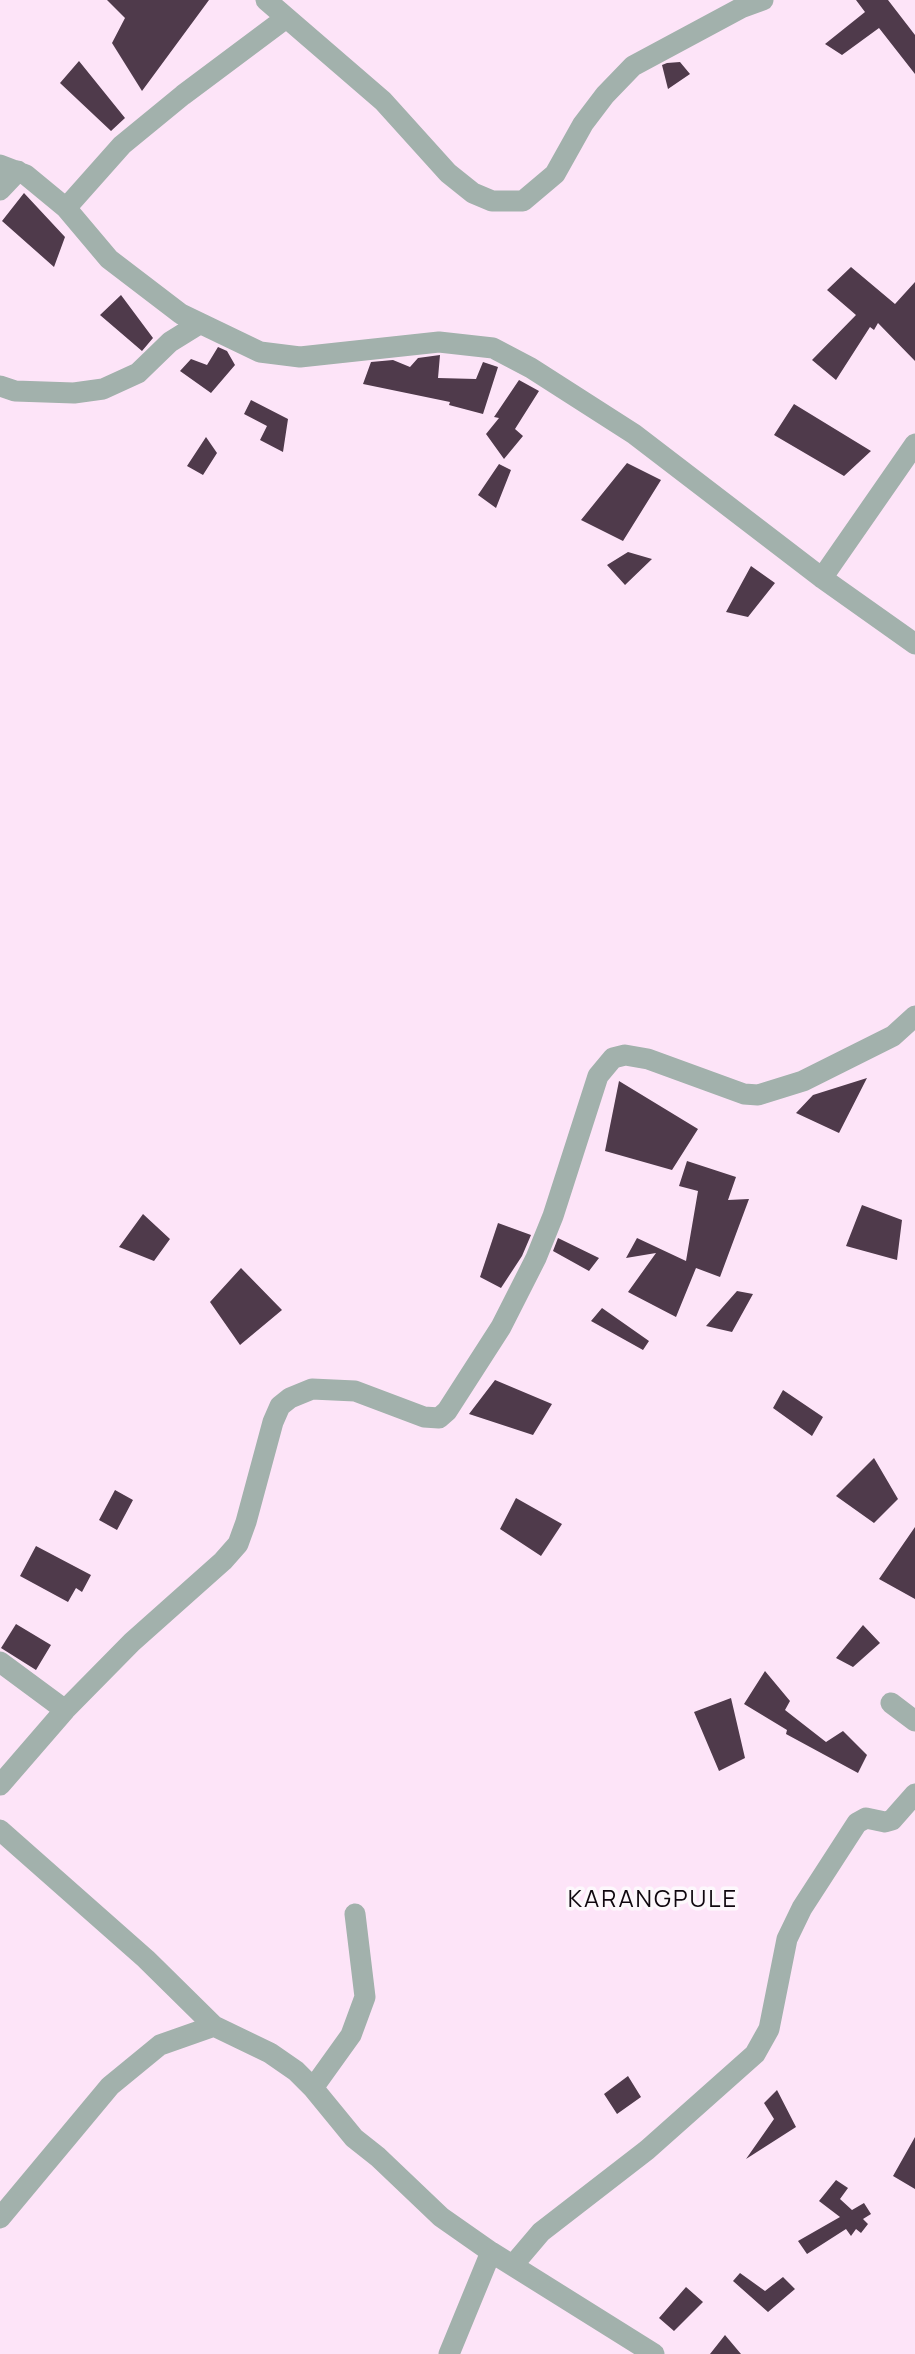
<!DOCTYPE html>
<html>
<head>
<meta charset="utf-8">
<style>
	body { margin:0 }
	canvas { display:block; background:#fde4f8 }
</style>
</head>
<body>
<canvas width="915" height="2354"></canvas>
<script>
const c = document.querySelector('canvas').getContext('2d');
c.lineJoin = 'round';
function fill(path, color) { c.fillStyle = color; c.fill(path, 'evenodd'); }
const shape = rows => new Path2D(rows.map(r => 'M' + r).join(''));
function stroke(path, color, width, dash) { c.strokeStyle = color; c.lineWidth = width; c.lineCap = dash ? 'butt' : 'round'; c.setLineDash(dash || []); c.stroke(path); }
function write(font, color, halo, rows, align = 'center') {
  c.font = font + ' Manrope,sans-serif'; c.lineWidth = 7; c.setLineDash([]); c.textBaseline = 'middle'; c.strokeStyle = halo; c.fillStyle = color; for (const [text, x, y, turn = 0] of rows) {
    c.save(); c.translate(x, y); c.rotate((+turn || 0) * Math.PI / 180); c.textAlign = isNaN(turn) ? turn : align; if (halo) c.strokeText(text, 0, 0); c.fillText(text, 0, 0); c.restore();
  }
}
const building = shape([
	[107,0,209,0,142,91,112,43,125,18],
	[856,0,888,0,915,35,915,74,879,28,842,55,825,44,865,12],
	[79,61,125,118,111,131,60,83],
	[680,62,690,74,668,89,662,65,667,63],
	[24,193,65,237,54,267,2,221],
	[851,267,895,304,915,282,915,361,878,323,874,330,870,327,836,380,812,360,856,315,827,290],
	[121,295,153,338,142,351,100,315],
	[218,347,227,351,235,365,211,393,180,371,191,359,207,365],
	[440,355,438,378,476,379,483,362,498,367,483,414,449,405,450,402,363,384,371,362,393,360,410,367,418,358],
	[519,380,539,391,515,429,523,436,504,459,486,434,499,418,494,417],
	[251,400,288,419,283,452,260,440,267,426,244,414],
	[794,404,871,451,844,476,774,435],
	[206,437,217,453,203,475,187,466],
	[627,463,661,480,623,541,581,520],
	[499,464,511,470,496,508,478,495],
	[628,552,652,559,625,585,607,565],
	[751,566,775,583,748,617,726,612],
	[867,1078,839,1133,796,1113,813,1095],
	[619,1081,698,1129,672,1170,605,1151],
	[687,1161,736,1177,728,1200,749,1199,720,1277,696,1268,676,1317,628,1292,656,1253,626,1258,637,1238,686,1261,698,1191,679,1186],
	[862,1205,902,1220,897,1260,846,1246],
	[143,1214,170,1239,154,1261,119,1247],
	[498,1223,531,1235,522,1256,501,1288,480,1277],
	[558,1238,599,1258,589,1271,553,1251],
	[241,1268,282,1310,240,1345,210,1302],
	[737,1291,753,1294,732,1332,706,1326],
	[602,1308,649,1341,643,1350,591,1321],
	[495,1380,552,1404,533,1435,469,1414],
	[783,1390,823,1417,812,1436,773,1408],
	[874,1458,898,1499,874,1523,836,1496],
	[115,1490,133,1500,117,1530,99,1520],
	[516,1498,562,1524,541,1556,500,1529],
	[915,1527,915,1599,879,1579],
	[36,1546,91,1575,82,1592,76,1588,68,1602,20,1576],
	[16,1624,51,1645,36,1670,1,1648],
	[863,1625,880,1643,853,1667,836,1658],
	[765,1671,790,1701,785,1710,826,1742,843,1731,867,1755,858,1773,786,1734,787,1730,744,1704],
	[731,1698,745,1758,719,1771,694,1712],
	[628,2076,641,2097,617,2114,604,2094],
	[777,2090,796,2127,746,2159,774,2119,764,2103],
	[915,2137,915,2189,893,2176],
	[836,2180,848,2188,840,2199,852,2210,864,2203,871,2214,863,2219,868,2224,861,2233,856,2229,851,2236,846,2229,807,2254,798,2241,840,2217,819,2201],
	[740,2273,765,2291,783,2277,795,2289,768,2312,733,2281],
	[686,2287,703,2302,674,2331,659,2318],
	[725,2335,741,2354,710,2354]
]);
const street = shape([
	[266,0,383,101,448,173,473,193,492,201,523,201,555,174,583,124,605,95,633,66,741,8,763,0],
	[0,165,26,175,66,208,109,259,181,314,260,352,300,357,439,342,493,348,531,368,634,434,822,578,915,644],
	[0,190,18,171],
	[66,208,122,145,183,95,286,18],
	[0,386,15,391,74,393,103,389,138,373,170,342,199,324],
	[822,578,915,444],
	[0,1662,65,1710,0,1785],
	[891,1703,915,1721],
	[65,1710,132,1642,223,1561,238,1544,246,1522,273,1422,280,1406,290,1398,312,1389,355,1391,424,1417,439,1418,447,1411,501,1327,536,1258,553,1216,598,1076,613,1058,625,1055,648,1059,744,1094,758,1095,803,1081,893,1036,915,1016],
	[0,1830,146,1959,214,2026,270,2053,296,2071,313,2088,354,2138,378,2157,441,2217,491,2252,654,2354],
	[313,2088,351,2035,365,1997,355,1914],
	[0,2218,110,2086,160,2045,214,2026],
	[513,2265,541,2232,647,2150,755,2054,769,2029,787,1939,802,1908,857,1823,866,1818,885,1822,892,1820,915,1794],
	[449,2354,491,2252]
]);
const quarterNames = [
	["KARANGPULE",653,1900]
];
fill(building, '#4f3a4b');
stroke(street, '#a2b1ac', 21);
c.letterSpacing = '2px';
write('24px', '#10080f', '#fdf8fc', quarterNames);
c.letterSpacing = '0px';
</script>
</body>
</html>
